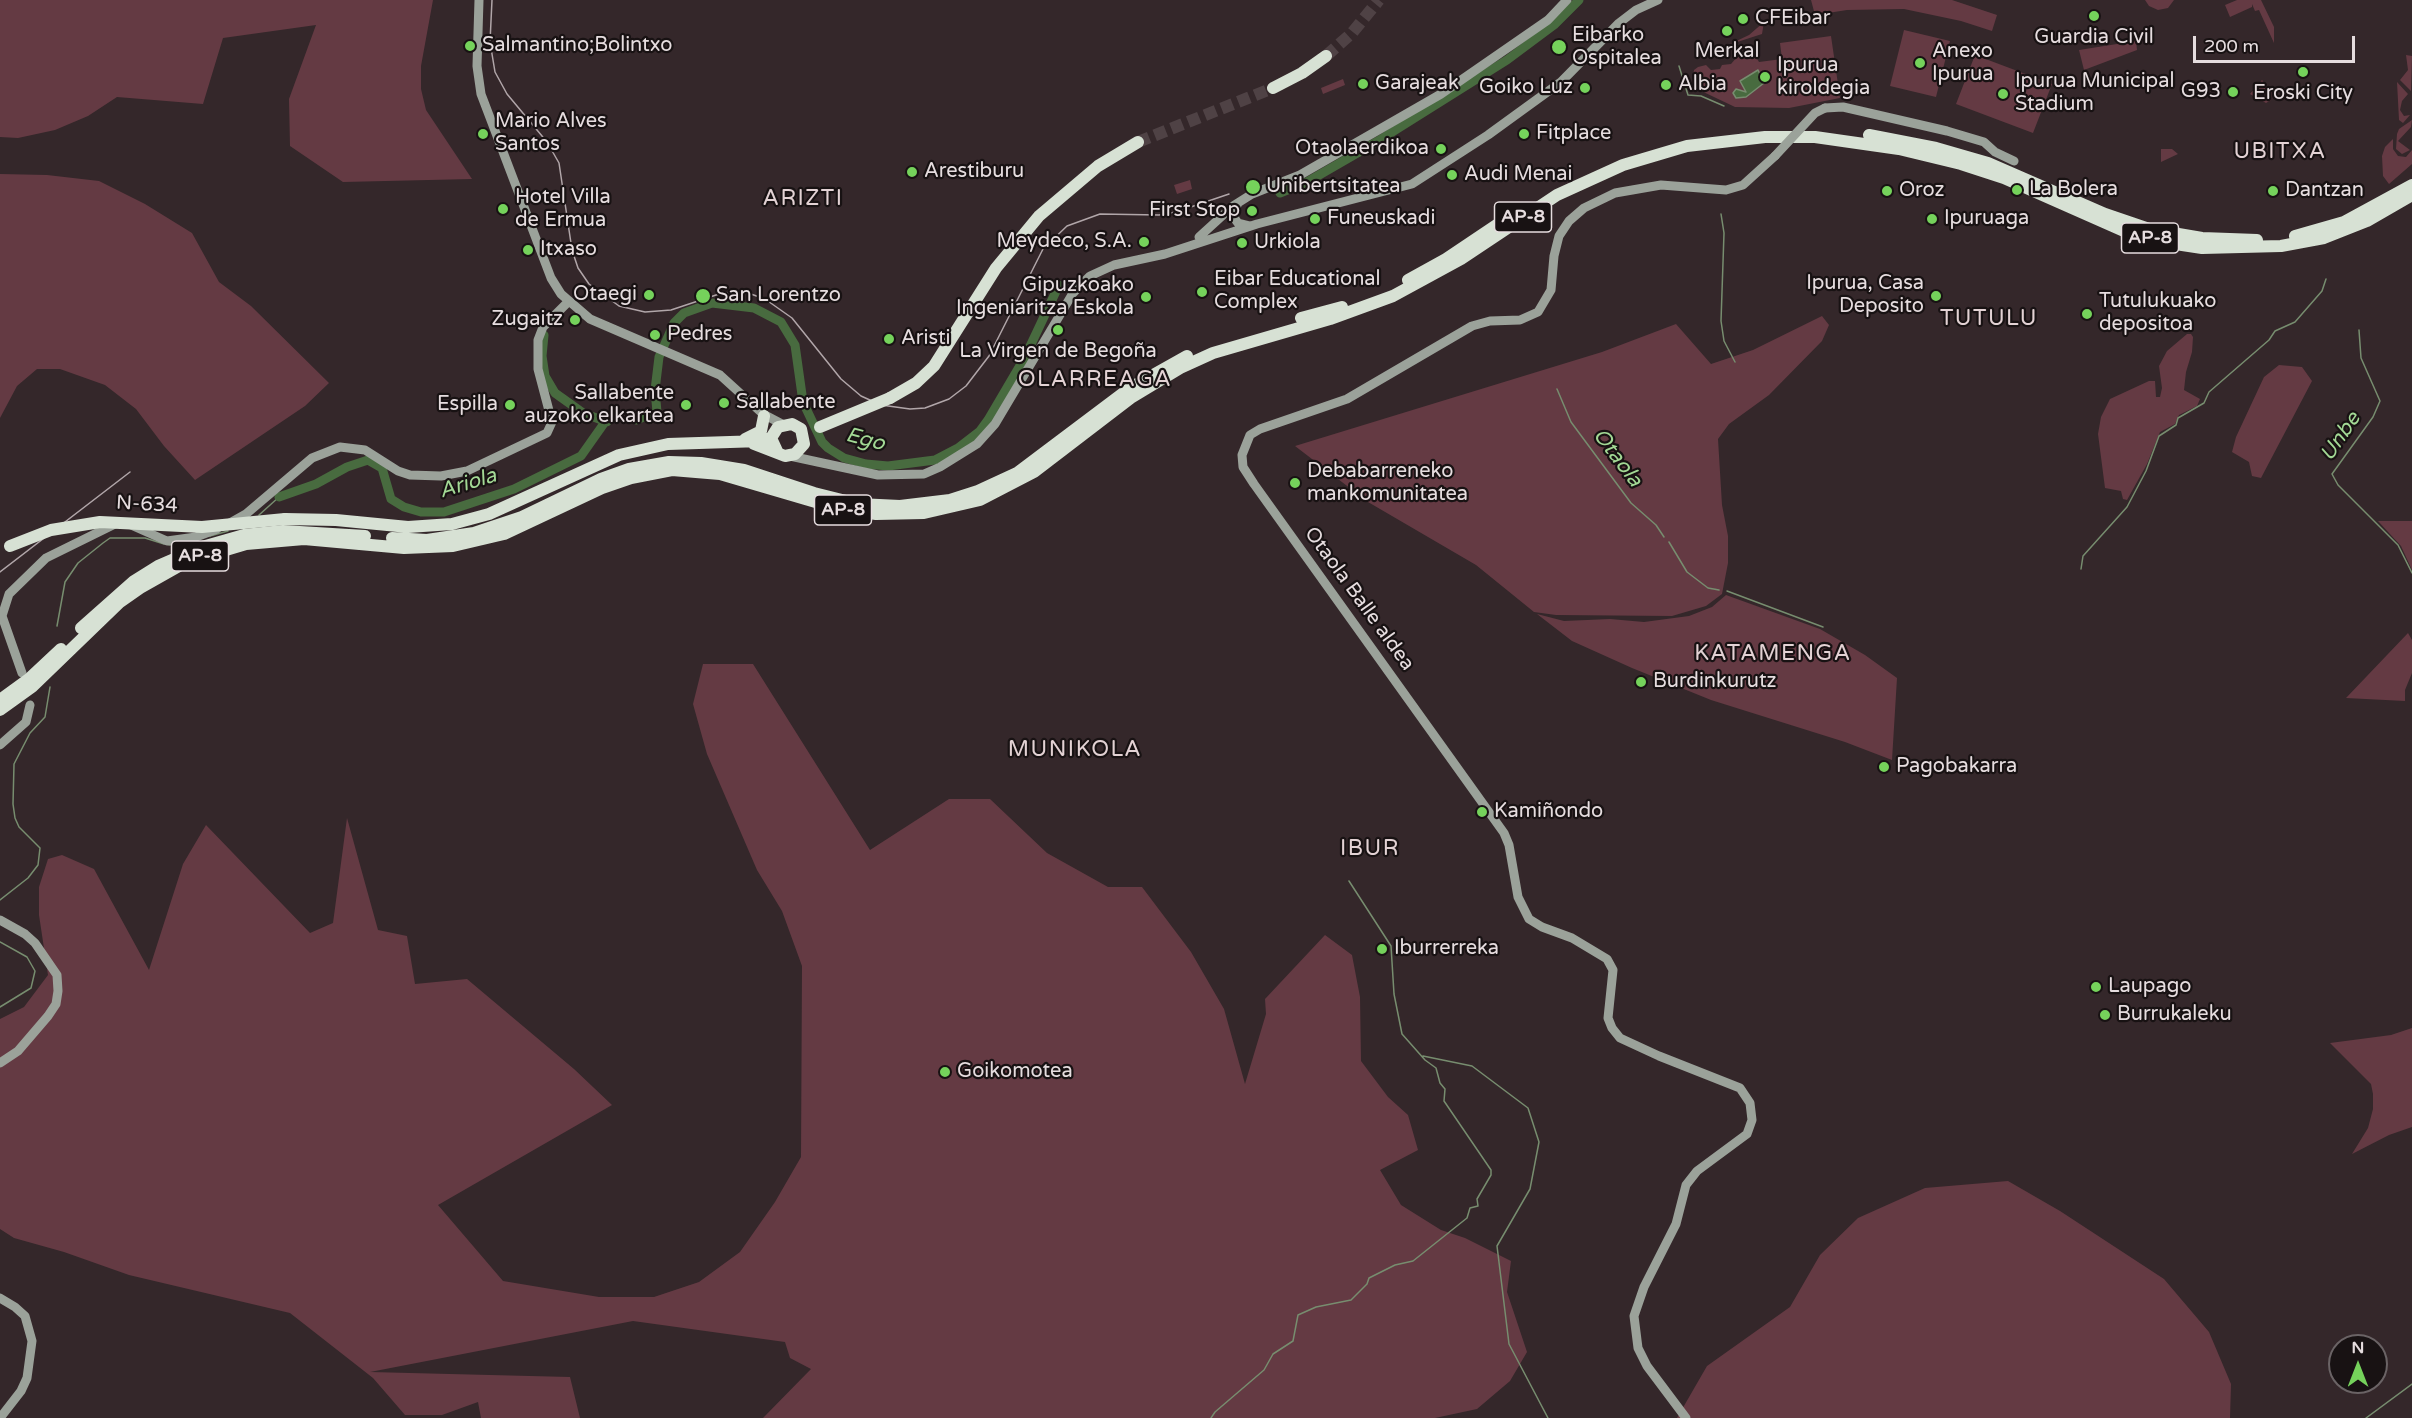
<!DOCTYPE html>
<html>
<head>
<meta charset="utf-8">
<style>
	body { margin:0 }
	#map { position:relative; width:2412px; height:1418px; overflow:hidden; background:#34272a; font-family:"Varela Round",sans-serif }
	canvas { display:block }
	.north { position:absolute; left:2328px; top:1334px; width:60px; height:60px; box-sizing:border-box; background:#181213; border:2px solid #6a6365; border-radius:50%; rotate:0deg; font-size:16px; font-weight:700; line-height:24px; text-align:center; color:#e6dddf }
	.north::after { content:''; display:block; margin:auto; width:21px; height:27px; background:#75d25b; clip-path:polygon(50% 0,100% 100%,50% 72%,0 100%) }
	.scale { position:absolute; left:2193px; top:36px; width:162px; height:27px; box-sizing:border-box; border:3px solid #e6dddf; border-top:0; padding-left:8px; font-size:18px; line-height:21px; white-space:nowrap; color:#e6dddf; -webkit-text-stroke:4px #181213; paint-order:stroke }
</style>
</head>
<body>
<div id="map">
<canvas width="2412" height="1418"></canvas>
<div class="north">N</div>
<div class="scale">200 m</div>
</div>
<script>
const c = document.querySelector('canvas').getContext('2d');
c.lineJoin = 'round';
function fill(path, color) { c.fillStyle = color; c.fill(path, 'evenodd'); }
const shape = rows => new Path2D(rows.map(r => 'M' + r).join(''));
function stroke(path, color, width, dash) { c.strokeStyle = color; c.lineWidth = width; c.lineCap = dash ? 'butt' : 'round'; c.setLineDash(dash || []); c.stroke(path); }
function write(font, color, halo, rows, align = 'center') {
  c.font = font + ' "Varela Round",sans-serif'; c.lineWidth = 4.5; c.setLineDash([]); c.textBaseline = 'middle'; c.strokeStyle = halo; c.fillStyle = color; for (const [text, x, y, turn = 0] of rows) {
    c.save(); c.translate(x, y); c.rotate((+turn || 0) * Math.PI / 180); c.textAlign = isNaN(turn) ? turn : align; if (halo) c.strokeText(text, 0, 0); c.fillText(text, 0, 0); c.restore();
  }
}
const green = shape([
	[0,0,433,0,421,66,421,89,426,110,472,179,343,182,290,146,289,99,316,25,223,38,203,104,117,97,88,116,55,130,18,138,0,137],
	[1811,0,1952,0,1997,15,1992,31,1961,21,1904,9,1847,10,1815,15],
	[2145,0,2174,0,2168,8,2158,10,2149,6],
	[2237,0,2261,0,2274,27,2274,43,2259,10,2255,11,2252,4,2252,7,2230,17,2225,5],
	[1764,22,1762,34,1728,45,1749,35],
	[1904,30,1950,41,1936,97,1890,86],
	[1831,36,1840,98,1789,108,1735,107,1695,88,1692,83,1694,70,1698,67,1706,65,1711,70,1720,69,1722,65,1731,64,1737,57,1754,53,1759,62,1782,59,1780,43],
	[2136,41,2137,50,2084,70,2079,50],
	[1975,55,2052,84,2033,133,1956,104],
	[2406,55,2412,56,2411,91,2400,80,2408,70],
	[1343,79,1345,85,1323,94,1321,88],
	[2262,80,2272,92,2271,100,2266,103,2250,94],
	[2397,82,2408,94,2402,101,2400,110,2404,116,2410,115,2403,123,2399,120],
	[2412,120,2411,127,2398,141,2410,150,2402,154,2396,149,2397,134,2399,129],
	[2393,139,2393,149,2398,156,2406,157,2412,150,2412,164,2389,184,2383,176,2382,156,2385,147],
	[2161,149,2172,149,2178,154,2161,162],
	[0,174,47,175,99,181,145,204,192,233,219,282,251,306,329,383,305,406,195,480,164,446,136,409,105,385,60,369,37,369,17,386,0,418],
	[1190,180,1192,189,1177,194,1174,185],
	[1822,316,1829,325,1822,341,1769,395,1729,424,1718,439,1722,505,1728,536,1728,563,1722,594,1706,606,1672,616,1556,615,1534,612,1476,565,1368,502,1295,446,1602,352,1676,324,1711,364,1753,350],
	[2187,334,2191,334,2193,337,2192,352,2186,372,2184,390,2200,399,2197,406,2179,415,2175,424,2160,432,2147,464,2127,500,2123,499,2121,491,2105,488,2098,434,2101,417,2110,399,2149,381,2155,381,2156,397,2160,397,2162,388,2159,366,2167,351],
	[2279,365,2302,367,2312,381,2261,478,2252,476,2249,462,2232,452,2236,437,2264,377],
	[2378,521,2412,521,2412,570,2401,546],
	[1726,595,1820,629,1865,655,1897,678,1892,760,1845,742,1711,700,1632,668,1572,641,1537,614,1564,621,1610,619,1644,622,1689,616,1712,607],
	[2408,633,2412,640,2412,673,2405,690,2405,701,2346,698],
	[703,664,753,664,870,850,949,799,990,799,1047,853,1108,887,1142,887,1191,952,1224,1009,1245,1084,1266,1014,1265,999,1325,935,1352,955,1360,997,1361,1061,1388,1097,1408,1115,1418,1150,1380,1170,1401,1205,1441,1230,1465,1238,1511,1261,1507,1292,1527,1352,1510,1381,1477,1409,1435,1418,763,1418,811,1369,790,1358,785,1342,633,1321,370,1372,570,1377,580,1418,481,1418,478,1402,442,1415,405,1415,373,1378,290,1313,129,1275,64,1252,14,1238,0,1229,0,1019,24,1007,48,975,39,915,39,887,48,859,62,855,94,869,149,970,183,864,206,825,310,933,333,923,347,818,378,930,407,936,415,984,467,979,574,1069,612,1105,438,1205,503,1281,599,1297,654,1297,699,1282,740,1252,775,1202,801,1157,802,966,782,911,757,870,707,754,693,704],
	[2412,1028,2412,1127,2389,1135,2352,1154,2368,1128,2373,1109,2373,1094,2371,1084,2330,1043,2391,1035],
	[2008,1181,2060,1211,2164,1279,2209,1332,2231,1384,2230,1418,1677,1418,1707,1366,1790,1307,1820,1255,1858,1218,1925,1188]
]);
const water = shape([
	[1758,70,1764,83,1746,97,1736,98,1733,93,1736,89,1746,92,1740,81,1758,70]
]);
const stream = shape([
	[1679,66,1688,95,1701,96,1724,106],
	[1721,214,1724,233,1721,321,1724,341,1735,362],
	[2359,330,2361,358,2380,401,2373,417,2332,474,2338,485,2398,545,2412,573],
	[1557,389,1571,422,1631,503,1656,525,1664,537],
	[259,515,279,497],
	[210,536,228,531],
	[1669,542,1687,572,1708,588,1719,590],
	[169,545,179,544],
	[2081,569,2083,556,2127,507,2146,471,2159,436,2176,425,2178,418,2204,403,2209,392,2269,340,2275,331,2295,322,2322,291,2326,279],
	[1727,591,1823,627],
	[57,626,65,582,78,563,103,543,110,538,145,538,164,544],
	[0,900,28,878,38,865,40,848,19,827,15,818,13,804,14,764,30,733,45,717,50,687],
	[0,942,27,957,35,971,31,988,0,1007],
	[1423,1056,1472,1066,1528,1108,1539,1142,1530,1189,1497,1246,1509,1344,1548,1418],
	[1211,1418,1215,1412,1264,1370,1273,1354,1293,1341,1298,1315,1316,1307,1351,1300,1367,1284,1369,1278,1395,1265,1413,1261,1467,1218,1470,1208,1478,1206,1477,1199,1491,1175,1491,1170,1444,1101,1445,1089,1440,1083,1436,1068,1425,1060,1402,1034,1394,994,1391,946,1349,881],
	[2366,1418,2412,1384]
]);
const river = shape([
	[1280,193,1307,182,1378,141,1507,60,1554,25,1579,0],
	[544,335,542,356,545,376,555,393,583,413,607,422],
	[636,420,657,412,655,390,659,357,674,323,684,313,712,303,754,308,781,322,795,345,803,402,822,442,828,448,844,458,866,464,888,466,935,460,958,448,980,431,988,420,1025,357,1059,285],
	[279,497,316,484,347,467,368,460,382,468,391,499,404,507,421,512,444,512,514,489,581,456,605,422]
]);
const highwayTunnel = shape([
	[1326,56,1352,33,1379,0],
	[1138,142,1273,88]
]);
const secondary = shape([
	[479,0,477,66,481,94,551,278,561,294,590,319,720,375,763,414,782,424],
	[1825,108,1843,107,1947,131,1984,142,1995,152,2014,161],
	[1238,203,1234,212,1235,219,1238,223,1250,226],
	[1199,237,1233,206,1252,194,1300,175,1441,94,1548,20,1567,0],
	[790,456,878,475,924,474,940,467,977,444,995,424,1073,293,1090,276,1114,265,1165,254,1257,224,1412,184,1488,135,1561,82,1619,23,1636,10,1658,0],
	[230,523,246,514,312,458,340,447,365,450,398,471,410,475,441,476,467,471,547,433,552,422,538,369,538,340,543,327,568,302],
	[131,525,167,541,196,537,217,529],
	[22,673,2,616,9,594,46,558,115,524],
	[0,745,26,722,30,705],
	[0,920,25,934,35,943,57,975,58,991,56,1004,48,1016,18,1051,0,1063],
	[0,1298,15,1307,25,1316,32,1341,27,1378,21,1391,0,1418],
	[1686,1418,1647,1366,1638,1348,1634,1316,1644,1287,1676,1224,1686,1185,1697,1171,1747,1134,1752,1120,1750,1103,1740,1088,1659,1056,1620,1038,1612,1028,1608,1018,1613,970,1607,959,1572,938,1542,927,1529,919,1518,897,1509,845,1504,833,1254,484,1243,467,1242,455,1250,435,1260,429,1347,399,1472,326,1490,321,1520,320,1538,312,1551,290,1554,256,1559,236,1569,221,1584,208,1615,193,1661,185,1726,190,1743,185,1775,156]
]);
const highway = shape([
	[1273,88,1302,73,1326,56],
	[1869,135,1936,148,1988,163,2105,214,2149,229,2202,238,2257,240],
	[2295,236,2344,222,2412,185],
	[1408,280,1446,259,1522,208],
	[1301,318,1342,307],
	[890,398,916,383,934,366,996,268,1039,216,1098,166,1138,142],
	[745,439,761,431,764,416],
	[754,444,785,456,795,454,804,444,801,429,792,424,778,427,771,438,777,451],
	[285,519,336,520,408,527,452,524,489,514,619,455,668,444,761,441,771,438],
	[392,538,427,540,474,533,522,517,601,479,629,469,669,462,701,463,744,470,814,493,858,504,900,506,950,500,978,491,1017,473,1130,388,1187,356],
	[81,628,134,581,158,566,202,547,244,535,283,531,365,536],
	[0,700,30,678,61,649],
	[0,710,32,687,120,602,140,588,186,562,246,544,304,539,404,548,453,546,504,534,602,488,631,478,672,470,720,474,836,508,876,514,924,513,980,500,1034,472,1132,397,1180,368,1213,353,1330,319,1393,296,1461,259,1557,195,1623,165,1687,146,1765,137,1815,137,1899,149,1961,164,2004,178,2124,231,2169,243,2202,248,2281,246,2324,238,2367,221,2412,195]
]);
const rail = shape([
	[492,0,490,42,495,72,507,94,547,142,559,163,572,250,578,268,589,284,619,306,645,312,671,310,722,293,748,293,765,299,792,318,841,379,861,396,881,405,910,409,925,408,949,399,966,386,989,356,1043,249,1067,226,1100,214,1159,215,1176,212,1229,194],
	[0,572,130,472]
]);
const secondaryBridge = shape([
	[1775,156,1815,113,1825,108]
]);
const highwayBridge = shape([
	[820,427,890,398],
	[10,546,51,530,100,522,202,527,285,519]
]);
const markers = [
	[2094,16,6,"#75d25b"],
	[1743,19,6,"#75d25b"],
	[1727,31,6,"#75d25b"],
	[470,46,6,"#75d25b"],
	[1559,47,8,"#75d25b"],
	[1920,63,6,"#75d25b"],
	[2303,72,6,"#75d25b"],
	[1765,77,6,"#75d25b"],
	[1363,84,6,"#75d25b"],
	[1666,85,6,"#75d25b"],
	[1585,88,6,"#75d25b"],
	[2233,92,6,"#75d25b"],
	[2003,94,6,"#75d25b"],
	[483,134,6,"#75d25b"],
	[1524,134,6,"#75d25b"],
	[1441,149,6,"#75d25b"],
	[912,172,6,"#75d25b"],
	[1452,175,6,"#75d25b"],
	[1253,187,8,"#75d25b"],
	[2017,190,6,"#75d25b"],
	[1887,191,6,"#75d25b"],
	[2273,191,6,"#75d25b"],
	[503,209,6,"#75d25b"],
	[1252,211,6,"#75d25b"],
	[1315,219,6,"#75d25b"],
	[1932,219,6,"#75d25b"],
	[1144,242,6,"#75d25b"],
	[1242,243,6,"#75d25b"],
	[528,250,6,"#75d25b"],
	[1202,292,6,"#75d25b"],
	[649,295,6,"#75d25b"],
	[703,296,8,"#75d25b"],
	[1936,296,6,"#75d25b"],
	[1146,297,6,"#75d25b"],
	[2087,314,6,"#75d25b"],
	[575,320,6,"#75d25b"],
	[1058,330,6,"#75d25b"],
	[655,335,6,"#75d25b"],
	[889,339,6,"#75d25b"],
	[724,403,6,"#75d25b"],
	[510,405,6,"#75d25b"],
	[686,405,6,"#75d25b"],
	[1295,483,6,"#75d25b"],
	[1641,682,6,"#75d25b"],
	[1884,767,6,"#75d25b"],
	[1482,812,6,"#75d25b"],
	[1382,949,6,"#75d25b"],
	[2096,987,6,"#75d25b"],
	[2105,1015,6,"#75d25b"],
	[945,1072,6,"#75d25b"]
];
const shields = [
	[1523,217,57],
	[2150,238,57],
	[843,510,57],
	[200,556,57]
];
const shieldNames = [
	["AP-8",1523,217],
	["AP-8",2150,238],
	["AP-8",843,510],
	["AP-8",200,556]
];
const poiNames = [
	["CFEibar",1755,19],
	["Eibarko",1572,36],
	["Ospitalea",1572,59],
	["Guardia Civil",2094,38,"center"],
	["Salmantino;Bolintxo",482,46],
	["Merkal",1727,52,"center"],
	["Anexo",1932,52],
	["Ipurua",1932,75],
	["Ipurua",1777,66],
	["kiroldegia",1777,89],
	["Ipurua Municipal",2015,82],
	["Stadium",2015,105],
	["Garajeak",1375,84],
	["Albia",1678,85],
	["Goiko Luz",1573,88,"right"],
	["G93",2221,92,"right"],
	["Eroski City",2303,94,"center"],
	["Mario Alves",495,122],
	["Santos",495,145],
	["Fitplace",1536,134],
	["Otaolaerdikoa",1429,149,"right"],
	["Arestiburu",924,172],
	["Audi Menai",1464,175],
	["Unibertsitatea",1266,187],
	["La Bolera",2029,190],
	["Oroz",1899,191],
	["Dantzan",2285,191],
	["Hotel Villa",515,198],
	["de Ermua",515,221],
	["First Stop",1240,211,"right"],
	["Funeuskadi",1327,219],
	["Ipuruaga",1944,219],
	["Meydeco, S.A.",1132,242,"right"],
	["Urkiola",1254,243],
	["Itxaso",540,250],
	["Eibar Educational",1214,280],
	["Complex",1214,303],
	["Ipurua, Casa",1924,284,"right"],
	["Deposito",1924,307,"right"],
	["Gipuzkoako",1134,286,"right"],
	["Ingeniaritza Eskola",1134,309,"right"],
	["Otaegi",637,295,"right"],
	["San Lorentzo",716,296],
	["Tutulukuako",2099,302],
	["depositoa",2099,325],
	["Zugaitz",563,320,"right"],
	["Pedres",667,335],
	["Aristi",901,339],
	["La Virgen de Begoña",1058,352,"center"],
	["Sallabente",674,394,"right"],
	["auzoko elkartea",674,417,"right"],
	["Sallabente",736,403],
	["Espilla",498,405,"right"],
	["Debabarreneko",1307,472],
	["mankomunitatea",1307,495],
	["Burdinkurutz",1653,682],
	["Pagobakarra",1896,767],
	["Kamiñondo",1494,812],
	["Iburrerreka",1394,949],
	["Laupago",2108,987],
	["Burrukaleku",2117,1015],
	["Goikomotea",957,1072]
];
const streetNames = [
	["N-634",147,505,3],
	["Otaola Balle aldea",1359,599,54]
];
const waterNames = [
	["Unbe",2341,437,-56],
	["Ego",865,440,15],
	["Otaola",1617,458,53],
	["Ariola",468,484,-17]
];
const quarterNames = [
	["UBITXA",2280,152],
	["ARIZTI",803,199],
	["TUTULU",1989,319],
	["OLARREAGA",1095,380],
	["KATAMENGA",1773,654],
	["MUNIKOLA",1075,750],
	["IBUR",1370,849]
];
fill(green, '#643a43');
fill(water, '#486b3f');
stroke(water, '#778d6f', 1.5);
stroke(stream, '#778d6f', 1.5);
stroke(river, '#486b3f', 9);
stroke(highwayTunnel, '#4f4245', 12, [12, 6]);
stroke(secondary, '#9ba29a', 9);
stroke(highway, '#d7e1d4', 12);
stroke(rail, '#b1a6a9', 1.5);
stroke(secondaryBridge, '#9ba29a', 9);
stroke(highwayBridge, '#d7e1d4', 12);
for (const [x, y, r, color] of markers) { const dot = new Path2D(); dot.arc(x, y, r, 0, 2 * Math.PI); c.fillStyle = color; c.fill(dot); stroke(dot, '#181213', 2); }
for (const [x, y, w] of shields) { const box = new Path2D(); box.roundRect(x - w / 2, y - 15, w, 30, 4.5); c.fillStyle = '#181213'; c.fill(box); stroke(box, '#e6dddf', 1.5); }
write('bold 18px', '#e6dddf', null, shieldNames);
write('20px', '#e6dddf', '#181213', poiNames, 'left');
write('20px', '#e6dddf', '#181213', streetNames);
write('italic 21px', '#a3d995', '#181213', waterNames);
c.letterSpacing = '1.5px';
write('22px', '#e3d2d4', '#181213', quarterNames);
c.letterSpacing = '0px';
</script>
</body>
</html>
